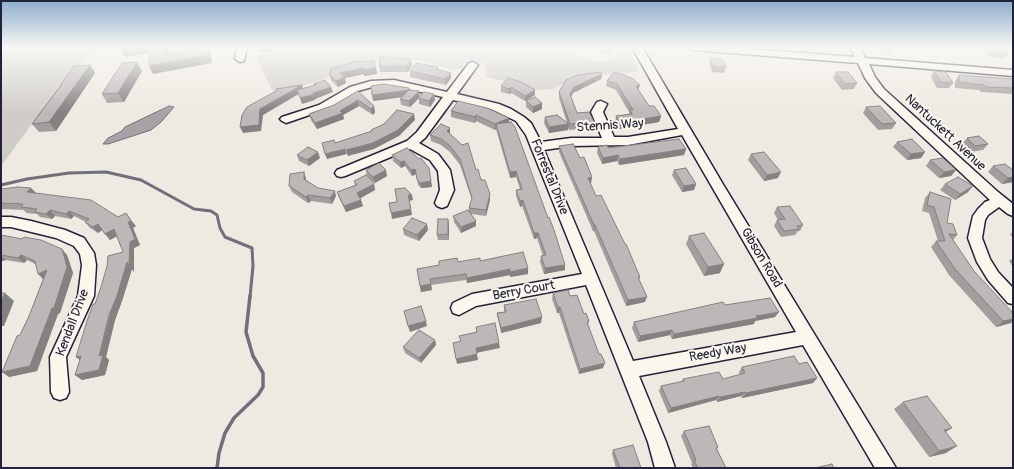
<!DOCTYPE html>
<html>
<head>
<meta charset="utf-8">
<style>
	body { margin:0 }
	#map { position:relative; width:1014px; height:469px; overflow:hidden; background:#eeeae2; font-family:Pangolin,sans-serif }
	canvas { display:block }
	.frame { position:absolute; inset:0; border:2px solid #22223b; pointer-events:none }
</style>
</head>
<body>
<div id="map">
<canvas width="1014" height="469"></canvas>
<div class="frame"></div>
</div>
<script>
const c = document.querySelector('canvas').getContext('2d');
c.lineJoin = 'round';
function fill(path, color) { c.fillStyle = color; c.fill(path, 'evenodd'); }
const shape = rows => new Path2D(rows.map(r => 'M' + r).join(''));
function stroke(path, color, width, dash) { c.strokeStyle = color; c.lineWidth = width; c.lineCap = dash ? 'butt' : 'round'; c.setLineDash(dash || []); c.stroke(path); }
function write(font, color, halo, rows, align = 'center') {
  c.font = font + ' Pangolin,sans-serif'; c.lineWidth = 4; c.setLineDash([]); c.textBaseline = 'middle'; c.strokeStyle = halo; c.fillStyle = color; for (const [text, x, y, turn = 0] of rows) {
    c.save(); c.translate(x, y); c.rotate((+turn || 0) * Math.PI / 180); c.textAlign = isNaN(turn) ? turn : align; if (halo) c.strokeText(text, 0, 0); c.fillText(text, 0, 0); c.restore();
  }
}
const green = shape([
	[1,47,94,47,32,124,1,166],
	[279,47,539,47,559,49,580,58,599,62,618,57,622,52,632,54,638,71,622,74,592,75,568,81,553,89,536,90,514,83,486,77,487,71,484,63,466,60,462,68,454,70,418,60,396,57,361,62,312,84,272,90,256,57,278,51]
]);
const water = shape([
	[169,106,174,107,161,122,151,130,108,144,103,144,108,138,122,131,125,127,169,106]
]);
const streamFar1 = shape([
	[1,185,27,179,69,173,106,172,141,180,194,209,211,211,217,215,220,228,225,237,252,248,253,266,250,297]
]);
const stream = shape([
	[217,468,219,453,225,433,234,418,258,395,263,387,263,373,253,356,246,332,250,296]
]);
const minor = shape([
	[237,47,247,47,244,61,240,62,235,59,237,47],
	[632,47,642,47,724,186,896,468,875,468,803,345,639,376,666,442,675,468,655,468,648,442,586,285,476,306,459,315,453,313,451,308,453,303,472,294,582,274,526,135,516,121,491,109,453,100,425,138,419,143,438,154,450,170,454,190,447,206,442,208,437,206,435,203,440,190,438,171,430,160,410,149,345,176,341,177,337,176,335,173,337,170,407,141,417,132,443,97,394,86,372,87,358,91,327,109,286,123,282,121,280,119,282,117,319,105,350,87,371,81,394,80,447,92,469,63,473,62,478,65,457,94,499,104,511,109,524,117,531,123,541,142,571,138,602,138,591,112,597,102,601,101,607,104,603,112,614,137,628,137,678,129,632,47],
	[682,135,796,332,633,361,544,150,571,146,628,145,682,135],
	[687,47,727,47,855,57,850,47,860,47,865,58,1013,70,1013,76,869,64,875,77,884,89,998,192,1013,204,1013,216,1008,214,999,207,988,215,985,220,982,238,990,259,998,272,1013,288,1013,304,1008,303,988,280,977,262,968,238,973,216,978,209,985,202,990,200,876,93,865,78,858,63,692,50,687,47],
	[1,217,11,217,31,221,65,230,84,238,94,253,96,265,94,296,66,357,69,392,66,398,60,400,54,398,51,392,50,357,78,296,82,265,80,254,74,246,56,238,11,227,1,227,1,217]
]);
const wall = shape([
	[598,47,613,47,612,52,602,53],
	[798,47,809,47,806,52,800,51],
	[880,47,894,47,895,48,892,53,882,51],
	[982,47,1004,47,1009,52,1005,58,990,57],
	[710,58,726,67,724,73,712,72,709,63],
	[411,59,412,65,408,72,380,72,379,66],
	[90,65,95,73,56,131,39,132,32,124,61,85,61,84],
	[376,66,377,74,364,76,364,74,345,78,346,83,338,87,331,80,329,74],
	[438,67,438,69,451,78,446,85,410,77,410,71],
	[142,71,124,102,107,103,102,94],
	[934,71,953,83,949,88,937,88,931,77],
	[836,72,857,83,854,89,842,90,833,78],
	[602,74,601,79,573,93,571,97,577,113,594,122,593,128,569,130,568,127,568,130,549,133,544,123,545,117,567,123,559,98,559,92],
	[959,75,1013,79,1013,94,981,92,979,90,955,88,955,81],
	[607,81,638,91,649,106,661,116,659,122,619,129,615,122,616,116,629,114,629,112,616,90,606,86],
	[501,86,535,90,535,95,525,101,511,93,509,94,501,92],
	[410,90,420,97,435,100,430,107,419,104,419,98,410,107,401,105,400,99,402,97,373,101],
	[358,91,375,112,373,115,359,106,343,115,344,119,317,129,311,120,309,114,334,105],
	[458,101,509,122,565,270,544,274,540,262,541,256,543,256,537,238,534,239,522,206,520,207,516,196,516,190,520,189,516,177,510,178,496,129,495,130,476,121,475,123,451,117,451,111],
	[526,101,542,103,542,109,533,113,526,107],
	[866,107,896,123,892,129,878,130,863,113],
	[450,128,450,134,476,170,481,180,490,194,490,200,486,216,471,214,476,221,476,226,461,233,454,222,453,216,469,212,469,208,472,200,460,165,450,152,441,145,431,141,430,135],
	[967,138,988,144,983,150,970,152,962,144],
	[897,142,925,152,921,158,907,160,893,147],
	[559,146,580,158,592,177,591,183,590,183,596,196,640,277,639,280,645,302,626,306,594,231,593,231,559,152],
	[598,147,608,148,686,149,684,155,619,165,617,161,602,164,597,153],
	[407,148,431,181,432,187,421,188,418,185,416,174,412,176,405,166,401,168,393,161,392,155],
	[751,154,778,178,764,181,748,160],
	[297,155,320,158,309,166,299,161],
	[930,160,956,170,951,176,939,178,926,166],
	[993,166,1013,170,1013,182,1002,184,988,172],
	[366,170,387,176,375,183,372,180,374,184,375,190,360,198,363,206,346,212,339,198,337,192,355,185,354,181,370,178,367,176],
	[674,170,696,184,694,190,682,192,672,175],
	[306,178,306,180,318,188,336,196,332,204,311,201,308,203,292,192,289,186],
	[945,184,968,192,955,200,940,190],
	[31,188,36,193,118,217,126,213,136,226,133,228,140,245,134,248,134,272,132,269,122,301,115,320,106,357,109,360,105,375,82,380,75,375,80,360,76,357,95,304,123,252,117,236,110,240,103,230,98,233,90,228,85,222,86,222,74,216,71,219,55,216,52,219,40,217,37,214,26,213,24,210,1,209,1,189],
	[930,192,947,223,957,235,953,240,974,271,1011,323,996,327,949,275,931,247,936,241,938,241,929,213,922,211,925,198],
	[777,207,803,225,800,231,798,231,795,235,781,237,774,226,777,220,778,220,774,213],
	[448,219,449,225,449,240,438,240,437,235],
	[403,229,428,230,419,241,404,235],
	[1013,232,1013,238,1010,234],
	[1,235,67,255,73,273,60,313,58,314,37,371,9,377,20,335,29,316,43,279,35,264,27,260,24,263,5,260,4,261,1,261],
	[689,236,720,273,704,276,686,244],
	[1013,258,1013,267,1009,261],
	[480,261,528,268,528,274,510,277,510,275,467,283,466,280,431,285,432,290,421,292,417,269,458,262],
	[553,293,570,296,584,314,589,321,588,325,603,368,579,374,559,313,557,313,552,299],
	[504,305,541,323,501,333,498,319,497,313,504,312],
	[725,305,775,317,755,321,754,324,672,339,670,335,638,342,632,328,634,322],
	[435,340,436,345,421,363,405,353,403,347],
	[799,364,817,378,813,383,742,398,741,396,717,402,716,400,668,413,659,391,661,386,681,382,683,379,723,379,740,375,739,372,742,367],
	[903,402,946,432,946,453,929,457,894,409],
	[684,431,718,447,717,449,726,468,693,468,691,464,692,463,681,436],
	[613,450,641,468,616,468,612,454]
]);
const shadedWall = shape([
	[132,47,154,47,153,52,125,57,120,49],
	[164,47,168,47,168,62,208,47,211,55,212,63,153,74,149,66,164,55],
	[257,47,275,47,275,51,259,52],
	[411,59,412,65,408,72,407,67],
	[374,61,377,74,364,76,364,74,345,78,346,83,338,87,336,81,340,73],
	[137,62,142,71,124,102,118,93],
	[90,65,95,73,56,131,49,122],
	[451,73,451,78,446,85,445,79],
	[602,74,601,79,573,93,569,100,570,94,574,87],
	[302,85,304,91,263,115,261,131,243,133,240,127,260,109],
	[640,85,638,91,636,86],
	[331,87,333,92,315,99,315,100,302,104,300,98],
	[511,87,511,93,509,94,509,89],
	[409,90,410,96,373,101,372,95],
	[535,90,535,95,525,101,525,96],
	[419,91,420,97,410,107,409,101],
	[434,94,435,100,430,107,429,101],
	[358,100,359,106,343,115,344,119,317,129,315,123,340,111],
	[542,103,542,109,533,113,533,107],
	[374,106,375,112,373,115,371,109],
	[414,114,415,120,399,136,374,149,348,156,346,150],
	[476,115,476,121,475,123,475,117],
	[661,116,659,122,619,129,620,123],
	[509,118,509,123,496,124,496,129,495,130,495,124],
	[569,124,568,130,549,133,549,127],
	[450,128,450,134,447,137,447,131],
	[345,149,347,154,327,159,325,154],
	[686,149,684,155,619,165,620,159],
	[318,152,320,158,309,166,307,160],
	[925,152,921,158,907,160,911,154],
	[618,155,617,161,602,164,603,158],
	[404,161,405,166,401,168,400,162],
	[415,169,416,174,412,176,411,170],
	[386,170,387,176,375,183,373,177],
	[956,170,951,176,939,178,944,172],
	[516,171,516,177,510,178,510,172],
	[304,172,306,178,306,185,304,179],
	[781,172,778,178,764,181,767,175],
	[592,177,591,183,587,183,588,178],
	[1013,177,1013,182,1002,184,1008,178],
	[431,181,432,187,421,188,420,183],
	[374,184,375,190,359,199,357,193],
	[696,184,694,190,682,192,684,186],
	[973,186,968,192,955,200,960,194],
	[31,188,36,193,27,192],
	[335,191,336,196,332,204,330,198],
	[490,194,490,200,486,216,486,210],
	[308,195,311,201,308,203,306,197],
	[408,195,412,195,413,200,409,201],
	[361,200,363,206,346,212,344,206],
	[523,200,522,206,520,207,520,201],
	[411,209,412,215,392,219,391,213],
	[50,210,55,216,52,219,46,214],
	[69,211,74,216,71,219,66,214],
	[448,219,449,225,449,240,448,234],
	[131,221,136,226,133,228,140,245,134,248,134,272,132,269,122,301,115,320,106,357,109,360,105,375,82,380,75,375,99,356,130,242,128,222],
	[476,221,476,226,461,233,461,227],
	[98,224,103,229,98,233,93,227],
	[427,224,428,230,419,241,417,235],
	[594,225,595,225,594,231,593,231],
	[114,229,119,235,110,240,105,234],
	[534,233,538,233,537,238,534,239],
	[62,249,67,255,73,273,60,313,58,314,37,371,9,377,2,372,30,366],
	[21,255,27,260,24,263,18,258],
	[1,256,5,260,4,261,1,259],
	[724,264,720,273,704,276,708,267],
	[565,265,565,270,544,274,545,268],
	[528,268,528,274,510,277,510,272],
	[510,269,510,275,467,283,467,278],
	[47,270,44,280,38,274],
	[431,284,432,290,421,292,420,286],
	[5,293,14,301,4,326,1,326,1,301],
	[647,297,645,302,626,306,628,300],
	[560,307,559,313,557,313,558,308],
	[779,312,775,317,755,321,754,324,672,339,674,334],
	[542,317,541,323,501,333,501,328],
	[1013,319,1013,321,1011,323,996,327,1003,321],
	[426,321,427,326,410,332,408,326],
	[672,330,670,335,638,342,640,336],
	[435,340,436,345,421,363,419,358],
	[499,343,500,348,476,353,476,348],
	[477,354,478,360,457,364,456,359],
	[81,356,82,362,76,357],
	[605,363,603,368,579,374,580,369],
	[817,378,813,383,742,398,746,393],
	[745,392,741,396,717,402,720,397],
	[719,396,716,400,668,413,671,408],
	[952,428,941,435,944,430],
	[957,446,946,453,929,457,939,451]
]);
const building = shape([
	[121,47,132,47,120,49,121,47],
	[150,47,164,47,164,55,208,47,208,55,149,66,150,47],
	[884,47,894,47,895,48,884,47],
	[991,47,1004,47,1009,52,994,51,991,47],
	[380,57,411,59,407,67,379,66,380,57],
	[710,58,722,58,726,67,714,67,710,58],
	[374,61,376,68,363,70,363,68,340,73,345,77,336,81,329,74,331,73,330,69,354,62,374,61],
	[137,62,118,93,102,94,122,63,137,62],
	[416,63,438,67,436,69,451,73,445,79,410,71,416,63],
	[90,65,49,122,32,124,62,84,61,84,74,66,90,65],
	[934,71,946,72,953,83,941,82,934,71],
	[601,72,602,74,574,87,570,94,577,113,589,112,594,122,570,124,559,92,566,80,578,75,601,72],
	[614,72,632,78,640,85,636,86,649,106,654,106,661,116,620,123,616,116,632,114,630,110,633,110,617,84,607,81,614,72],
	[836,72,848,72,857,83,845,84,836,72],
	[959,75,1013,79,1013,88,985,87,984,85,959,82,959,75],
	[508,78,521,82,535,90,525,96,511,87,509,89,501,86,508,78],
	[325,80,331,87,313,93,313,95,300,98,297,90,316,85,314,84,325,80],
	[384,84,409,88,409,90,419,91,409,101,400,99,409,90,372,95,371,86,384,84],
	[302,85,260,109,259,125,240,127,242,115,247,107,276,91,276,89,302,85],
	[358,91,374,106,371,109,358,100,340,111,343,113,315,123,309,114,334,105,358,91],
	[424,92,434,94,429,101,418,98,424,92],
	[535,97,542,103,533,107,526,101,535,97],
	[458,101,487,108,509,118,495,124,476,115,475,117,451,111,458,101],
	[880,106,896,123,882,124,866,107,880,106],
	[397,110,414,114,398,130,373,143,346,150,345,149,325,154,322,143,334,140,335,143,372,131,371,130,384,124,397,110],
	[557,115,569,124,549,127,545,117,557,115],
	[511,122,515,127,548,218,549,217,554,230,565,265,545,268,541,256,546,255,538,233,534,233,523,200,520,201,516,190,522,189,516,171,510,172,496,124,511,122],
	[441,124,450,128,447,131,462,145,468,143,476,170,478,169,481,180,485,180,490,194,486,210,469,208,472,198,460,159,450,146,441,139,430,135,441,124],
	[979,136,988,144,975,146,967,138,979,136],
	[679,139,686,149,620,159,618,155,603,158,598,147,607,145,608,148,679,139],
	[912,139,925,152,911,154,897,142,912,139],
	[573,144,580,158,584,157,592,177,588,178,596,196,601,195,625,244,626,244,640,277,638,277,647,297,628,300,595,225,594,225,559,146,573,144],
	[308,147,318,152,307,160,297,155,308,147],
	[407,148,419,159,421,158,429,168,431,181,420,183,417,179,415,169,411,170,404,161,400,162,392,155,407,148],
	[764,152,781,172,767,175,751,154,764,152],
	[943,158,956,170,944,172,930,160,943,158],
	[379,163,386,170,373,177,366,170,379,163],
	[1005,164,1013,170,1013,177,1008,178,993,166,1005,164],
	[686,168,696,184,684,186,674,170,686,168],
	[304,172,304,179,318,188,335,191,330,198,308,195,306,197,289,186,290,174,304,172],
	[366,175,372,180,374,184,357,193,361,200,344,206,337,192,357,185,354,181,366,175],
	[958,177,973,186,960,194,945,184,958,177],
	[18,187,31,188,27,192,91,200,118,217,126,213,131,221,128,222,135,239,130,242,129,266,127,262,117,296,109,315,99,356,103,355,99,370,75,375,81,356,76,357,87,321,93,304,95,304,101,287,107,266,108,256,123,252,114,229,105,234,98,224,93,227,85,222,89,219,69,211,66,214,50,210,46,214,35,212,37,209,21,207,23,204,1,203,1,189,18,187],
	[405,188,412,195,408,195,411,209,391,213,389,203,397,202,395,189,405,188],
	[930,192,951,199,947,223,953,224,957,235,949,234,974,271,1013,313,1013,319,1003,321,955,269,936,241,945,241,934,207,927,205,930,192],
	[790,206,803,225,797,226,799,229,784,231,777,220,785,219,777,207,790,206],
	[468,210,476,221,461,227,453,216,468,210],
	[412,218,427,224,417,235,403,229,412,218],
	[438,219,448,219,448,234,437,235,438,219],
	[704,233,724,264,708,267,689,236,704,233],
	[1,235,22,239,24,237,41,240,62,249,67,267,54,308,52,308,30,366,2,372,17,336,20,335,29,316,47,270,38,274,35,261,21,255,18,258,1,255,1,235],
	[523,252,528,268,510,272,510,269,467,278,466,274,430,279,431,284,420,286,417,269,439,265,439,261,457,258,458,262,480,258,480,261,523,252],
	[568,290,570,296,577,295,584,314,586,313,589,321,587,322,599,354,601,354,605,363,580,369,560,307,558,308,553,293,568,290],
	[1,293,5,293,1,301,1,293],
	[770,298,779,312,756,316,757,318,674,334,672,330,640,336,634,322,723,302,725,305,770,298],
	[536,299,542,317,501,328,497,313,506,312,504,305,536,299],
	[421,306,426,321,408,326,404,311,421,306],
	[495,323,499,343,476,348,477,354,456,359,453,343,461,341,459,336,477,332,476,327,495,323],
	[419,330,435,340,419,358,403,347,419,330],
	[794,356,799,364,807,362,817,378,746,393,745,392,720,397,719,396,671,408,661,386,684,381,683,379,719,372,723,379,745,373,742,367,794,356],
	[927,396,952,428,944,430,957,446,939,451,903,402,927,396],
	[709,426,718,447,716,448,726,468,698,468,694,460,696,460,684,431,709,426],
	[633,445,641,468,620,468,613,450,633,445],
	[832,464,834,468,815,468,832,464]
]);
const streetNames = [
	["Stennis Way",610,126,-4],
	["Nantuckett Avenue",945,133,43],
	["Forrestal Drive",549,177,68],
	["Gibson Road",761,258,59],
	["Berry Court",524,291,-10],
	["Kendall Drive",73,323,-69],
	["Reedy Way",718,353,-10]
];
fill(green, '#d0cdc9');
fill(water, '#a6a3a7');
stroke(water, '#716f7c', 1);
stroke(streamFar1, '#716f7c', 3);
stroke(stream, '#716f7c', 3.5);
stroke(minor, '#22223b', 3);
fill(minor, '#fbf7ec');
fill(wall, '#a29e9e');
fill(shadedWall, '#848181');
fill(building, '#bcb8b8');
stroke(building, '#848181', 1);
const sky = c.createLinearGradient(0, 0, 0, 113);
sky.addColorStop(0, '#8dadce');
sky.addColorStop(0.42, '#f7f6f2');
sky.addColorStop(1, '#f7f6f200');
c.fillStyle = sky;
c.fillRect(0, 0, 1014, 113);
write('13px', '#22223b', '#fbf7ec', streetNames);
</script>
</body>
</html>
